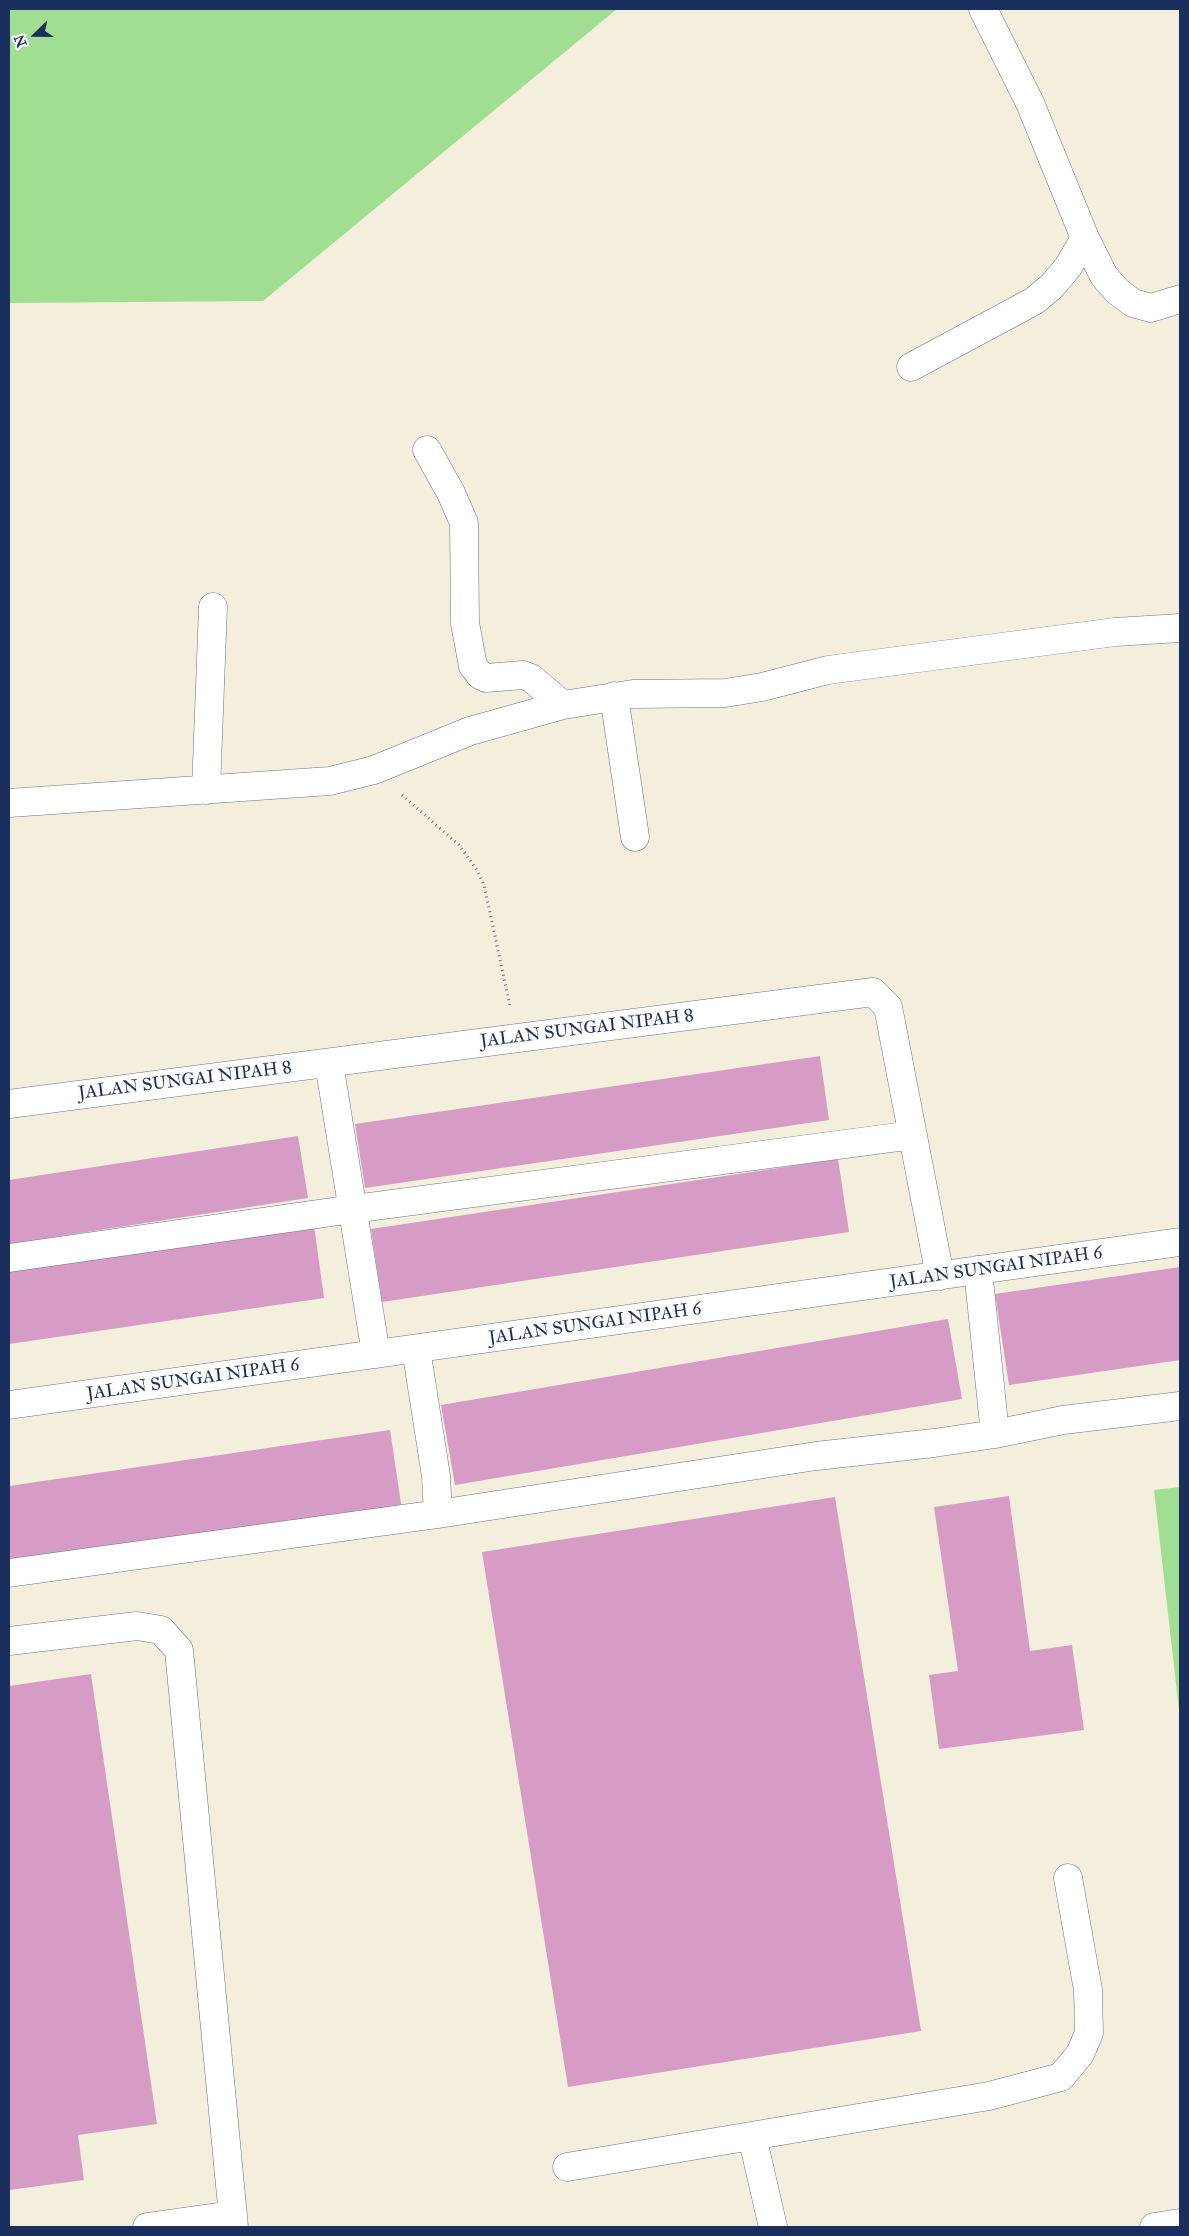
<!DOCTYPE html>
<html>
<head>
<meta charset="utf-8">
<style>
	body { margin:0 }
	#map { position:relative; width:1189px; height:2236px; overflow:hidden; background:#f3efdc; font-family:"IM FELL Great Primer",serif }
	canvas { display:block }
	.frame { position:absolute; inset:0; border:10px solid #1b2f5e; pointer-events:none }
	.north { position:absolute; left:10px; top:10px; width:50px; height:50px; -webkit-text-stroke:4px #fdfcf7; paint-order:stroke; rotate:248deg; font-size:14px; font-weight:700; line-height:20px; text-align:center; color:#1b2f5e }
	.north::after { content:''; display:block; margin:auto; width:18px; height:22px; background:#1b2f5e; clip-path:polygon(50% 0,100% 100%,50% 72%,0 100%) }
</style>
</head>
<body>
<div id="map">
<canvas width="1189" height="2236"></canvas>
<div class="frame"></div>
<div class="north">N</div>
</div>
<script>
const c = document.querySelector('canvas').getContext('2d');
c.lineJoin = 'round';
function fill(path, color) { c.fillStyle = color; c.fill(path, 'evenodd'); }
const shape = rows => new Path2D(rows.map(r => 'M' + r).join(''));
function stroke(path, color, width, dash) { c.strokeStyle = color; c.lineWidth = width; c.lineCap = dash ? 'butt' : 'round'; c.setLineDash(dash || []); c.stroke(path); }
function write(font, color, halo, rows, align = 'center') {
  c.font = font + ' "IM FELL Great Primer",serif'; c.lineWidth = 4.5; c.setLineDash([]); c.textBaseline = 'middle'; c.strokeStyle = halo; c.fillStyle = color; for (const [text, x, y, turn = 0] of rows) {
    c.save(); c.translate(x, y); c.rotate((+turn || 0) * Math.PI / 180); c.textAlign = isNaN(turn) ? turn : align; if (halo) c.strokeText(text, 0, 0); c.fillText(text, 0, 0); c.restore();
  }
}
const green = shape([
	[9,9,617,9,263,301,9,303],
	[1180,1487,1180,1719,1154,1490]
]);
const building = shape([
	[820,1056,829,1120,365,1188,355,1124],
	[298,1136,308,1198,9,1244,9,1180],
	[838,1159,849,1232,382,1302,371,1229],
	[314,1225,324,1298,9,1344,9,1270],
	[1180,1267,1180,1360,1009,1385,995,1294],
	[948,1319,962,1399,455,1485,441,1405],
	[390,1430,402,1510,9,1568,9,1486],
	[1009,1496,1030,1651,1072,1645,1084,1730,939,1749,929,1675,958,1671,934,1507],
	[835,1497,921,2031,568,2087,482,1552],
	[91,1674,157,2124,78,2135,84,2180,9,2190,9,1686]
]);
const path = shape([
	[402,795,459,845,477,870,484,885,510,1006]
]);
const minor = shape([
	[983,9,1030,103,1085,238,1104,276,1117,291,1133,303,1151,308,1180,299],
	[911,367,1034,301,1052,286,1068,267,1085,238],
	[427,450,451,493,464,523,465,623,473,666,480,675,486,678,523,675,531,678,563,705],
	[614,696,635,837],
	[206,790,213,607],
	[9,803,330,781,374,770,470,731,563,705,633,694,725,693,762,687,828,670,1115,632,1180,628],
	[329,1063,376,1354],
	[9,1104,873,992,888,1007,940,1276],
	[9,1258,353,1209,913,1135],
	[978,1270,995,1434],
	[416,1349,436,1476,438,1514,816,1456,934,1443,995,1434,1063,1420,1180,1406],
	[9,1405,1180,1242],
	[9,1573,438,1514],
	[9,1641,137,1626,161,1630,179,1650,234,2227],
	[752,2136,773,2227],
	[567,2167,989,2096,1061,2077,1080,2054,1089,2033,1088,1990,1068,1878],
	[147,2227,232,2215],
	[1154,2227,1180,2223]
]);
const streetNames = [
	["JALAN SUNGAI NIPAH 8",587,1029,-7],
	["JALAN SUNGAI NIPAH 8",185,1081,-7],
	["JALAN SUNGAI NIPAH 6",996,1268,-8],
	["JALAN SUNGAI NIPAH 6",595,1324,-8],
	["JALAN SUNGAI NIPAH 6",193,1380,-8]
];
fill(green, '#a1de92');
fill(building, '#d69cc6');
stroke(minor, '#67728a', 29);
stroke(path, '#67728a', 3, [1, 4]);
stroke(minor, '#fff', 28);
write('18px', '#1b2f5e', '#fdfcf7', streetNames);
</script>
</body>
</html>
